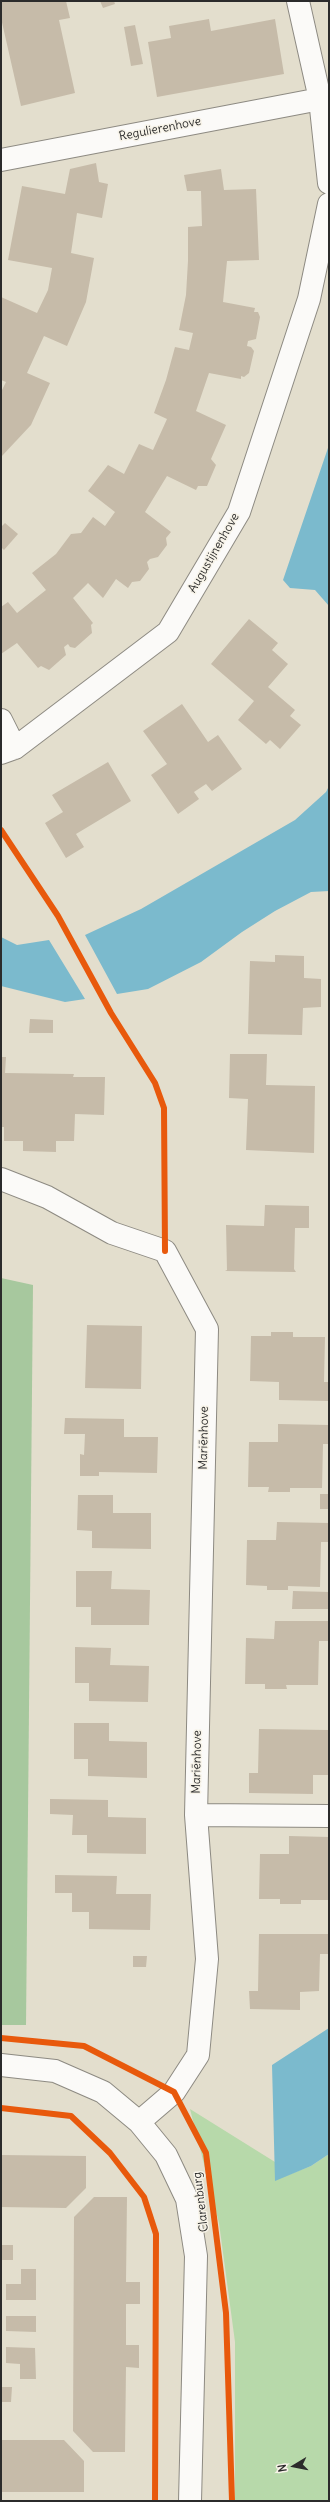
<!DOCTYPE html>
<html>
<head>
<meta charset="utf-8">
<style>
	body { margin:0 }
	#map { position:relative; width:330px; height:2502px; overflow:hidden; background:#e3decd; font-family:Delius,sans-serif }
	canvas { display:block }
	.frame { position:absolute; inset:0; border:2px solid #2b2b2b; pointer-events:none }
	.north { position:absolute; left:274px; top:2446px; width:40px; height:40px; -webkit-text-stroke:3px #f7f3e8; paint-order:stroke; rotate:260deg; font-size:11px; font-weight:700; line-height:16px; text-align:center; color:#2b2b2b }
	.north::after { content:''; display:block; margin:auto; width:14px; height:18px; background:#2b2b2b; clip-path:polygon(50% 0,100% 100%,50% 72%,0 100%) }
</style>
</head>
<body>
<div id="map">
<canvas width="330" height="2502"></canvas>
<div class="frame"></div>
<div class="north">N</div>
</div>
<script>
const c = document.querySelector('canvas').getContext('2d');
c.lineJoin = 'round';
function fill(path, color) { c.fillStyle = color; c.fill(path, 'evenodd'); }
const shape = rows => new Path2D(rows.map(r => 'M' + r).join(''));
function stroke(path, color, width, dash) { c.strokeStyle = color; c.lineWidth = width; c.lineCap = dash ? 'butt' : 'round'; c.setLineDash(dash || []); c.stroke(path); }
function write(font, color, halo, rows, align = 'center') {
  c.font = font + ' Delius,sans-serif'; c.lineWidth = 3; c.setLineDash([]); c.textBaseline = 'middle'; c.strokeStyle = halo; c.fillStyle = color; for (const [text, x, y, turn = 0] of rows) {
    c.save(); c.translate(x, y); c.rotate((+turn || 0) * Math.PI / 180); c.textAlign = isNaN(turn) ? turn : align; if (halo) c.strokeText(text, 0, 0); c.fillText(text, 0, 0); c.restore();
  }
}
const green = shape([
	[190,2109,275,2162,275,2180,311,2166,329,2154,329,2501,235,2501,235,2342,219,2223]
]);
const forest = shape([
	[1,1278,33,1285,26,2025,1,2025]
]);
const water = shape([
	[329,445,329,606,315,590,290,588,283,580],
	[329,786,329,891,311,892,275,911,242,932,201,962,148,989,117,994,85,935,141,909,295,820,326,792],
	[1,937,17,945,49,940,85,999,65,1002,1,986],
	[329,2028,329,2154,311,2166,275,2181,272,2065]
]);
const building = shape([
	[1,1,66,1,70,18,59,20,75,93,21,106,1,18],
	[100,1,114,1,115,4,103,8],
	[209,19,211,31,275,19,284,74,157,97,148,42,171,38,169,26],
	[135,25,143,64,131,66,124,27],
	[96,163,99,182,108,184,102,218,77,213,71,253,94,258,86,302,67,346,44,336,27,373,50,383,31,425,1,457,1,392,6,382,1,380,1,297,37,313,48,290,52,268,8,260,22,186,65,194,70,169],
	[221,169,224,190,256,189,259,260,227,261,223,302,255,308,254,312,258,312,260,317,256,339,248,341,247,346,251,347,254,351,249,373,244,377,241,376,241,379,209,373,196,411,226,425,211,459,216,465,207,486,198,486,196,490,167,476,145,512,171,532,166,538,167,545,158,557,150,559,147,562,149,569,140,581,132,582,128,588,116,579,103,598,88,583,73,598,93,623,91,625,92,633,75,648,70,647,68,644,64,647,66,655,49,670,41,666,38,668,17,643,1,654,1,607,8,602,17,613,46,590,32,573,56,554,71,534,81,533,93,517,105,526,115,512,88,491,108,465,124,474,139,444,153,450,167,419,154,413,166,380,175,347,189,350,193,333,179,330,186,295,188,261,188,227,202,226,201,191,187,191,184,175],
	[5,523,18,534,4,550,1,547,1,527],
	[249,619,278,643,272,650,288,664,268,687,295,710,290,716,301,725,280,749,270,740,266,744,238,720,254,701,211,664],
	[182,704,208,742,218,735,242,769,212,791,206,784,194,792,199,799,178,814,151,775,167,764,143,731],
	[108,762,131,801,76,834,84,847,66,858,45,823,63,812,52,795],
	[275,955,304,956,304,978,321,979,321,1007,303,1008,302,1035,248,1034,250,961,275,962],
	[30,1019,53,1020,53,1033,29,1033],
	[230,1054,267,1054,266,1085,315,1086,314,1153,246,1150,248,1099,229,1098],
	[1,1057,6,1057,5,1073,74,1074,73,1077,105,1077,104,1115,75,1114,74,1141,56,1141,56,1152,23,1151,23,1141,4,1141,4,1127,1,1127],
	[265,1205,309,1206,309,1228,295,1228,294,1269,296,1272,225,1271,227,1270,226,1225,264,1226],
	[87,1325,142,1326,141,1389,85,1388],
	[271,1332,293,1332,293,1337,325,1337,324,1382,329,1382,329,1401,279,1400,279,1382,250,1381,251,1336,271,1336],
	[65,1418,124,1419,124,1437,158,1437,157,1473,99,1472,99,1476,80,1476,80,1454,84,1455,85,1434,64,1434],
	[278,1424,329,1425,329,1444,323,1444,322,1488,290,1488,290,1492,268,1492,269,1487,248,1487,249,1442,278,1442],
	[320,1494,329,1494,329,1509,320,1509],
	[78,1495,113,1495,113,1513,151,1513,151,1549,92,1548,92,1531,77,1530],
	[277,1522,329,1523,329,1542,321,1542,320,1587,288,1586,288,1590,267,1590,267,1586,246,1585,247,1540,276,1540],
	[76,1571,112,1571,111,1589,150,1590,149,1625,91,1625,91,1607,76,1607],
	[293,1591,329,1592,329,1609,292,1609],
	[275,1621,328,1621,328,1641,319,1641,318,1685,286,1685,287,1689,265,1689,265,1684,245,1684,246,1638,274,1639],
	[75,1647,111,1648,110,1665,149,1666,148,1702,89,1701,89,1683,75,1683],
	[74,1723,109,1723,109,1741,147,1742,147,1778,88,1776,88,1759,74,1759],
	[259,1729,328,1730,328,1775,313,1775,313,1794,249,1793,249,1773,258,1773],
	[50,1799,108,1800,108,1817,146,1818,146,1854,87,1853,87,1835,72,1835,73,1815,50,1814],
	[289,1836,329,1837,329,1900,301,1900,301,1904,280,1904,280,1899,259,1899,260,1854,289,1854],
	[55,1875,117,1876,116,1894,151,1894,150,1930,89,1929,89,1912,72,1912,72,1893,55,1893],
	[259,1934,329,1934,329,1954,320,1954,319,1991,300,1992,300,2010,250,2009,249,1991,258,1991],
	[133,1956,147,1956,146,1967,133,1967],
	[1,2155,86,2156,86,2188,66,2208,1,2207],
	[94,2197,127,2197,126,2282,140,2282,140,2304,126,2304,126,2345,139,2345,139,2368,126,2367,125,2452,93,2452,73,2431,74,2217],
	[1,2245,13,2245,13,2260,1,2260],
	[21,2269,36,2269,36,2300,6,2300,6,2284,21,2284],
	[6,2316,36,2316,36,2332,6,2331],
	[6,2347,35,2348,36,2379,20,2379,20,2364,6,2363],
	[1,2387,12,2387,11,2402,1,2402],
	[1,2440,64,2440,84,2461,84,2492,1,2492]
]);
const minor = shape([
	[298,1,320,99,329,183],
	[1,160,320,99],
	[1,720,15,748],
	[1,753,15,748,168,632,239,512,309,299,329,204],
	[1,1179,47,1197,112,1233,165,1251,207,1329,196,1815,207,1959,198,2055,174,2092,139,2122],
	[196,1815,329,1816],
	[1,2065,55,2071,103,2092,139,2122,166,2155,187,2199,196,2256,190,2501]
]);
const cycleway = shape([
	[1,830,58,916,111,1013,155,1083,164,1108,165,1251],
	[1,2038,84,2046,174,2092,206,2153,226,2313,232,2501],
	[1,2108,71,2116,110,2153,144,2197,156,2234,155,2501]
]);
const streetNames = [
	["Regulierenhove",160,129,-11],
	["Augustijnenhove",214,553,-60],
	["Mariënhove",204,1438,-89],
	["Mariënhove",197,1762,-89],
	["Clarenburg",201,2202,-97]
];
fill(green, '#b7d9aa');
fill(forest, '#a7c89e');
fill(water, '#7bbacd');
fill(building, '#c6bba9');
stroke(minor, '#8d8a82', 24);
stroke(minor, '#fbfaf8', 22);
stroke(cycleway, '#e8590c', 6);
write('12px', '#2b2b2b', '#f7f3e8', streetNames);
</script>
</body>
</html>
